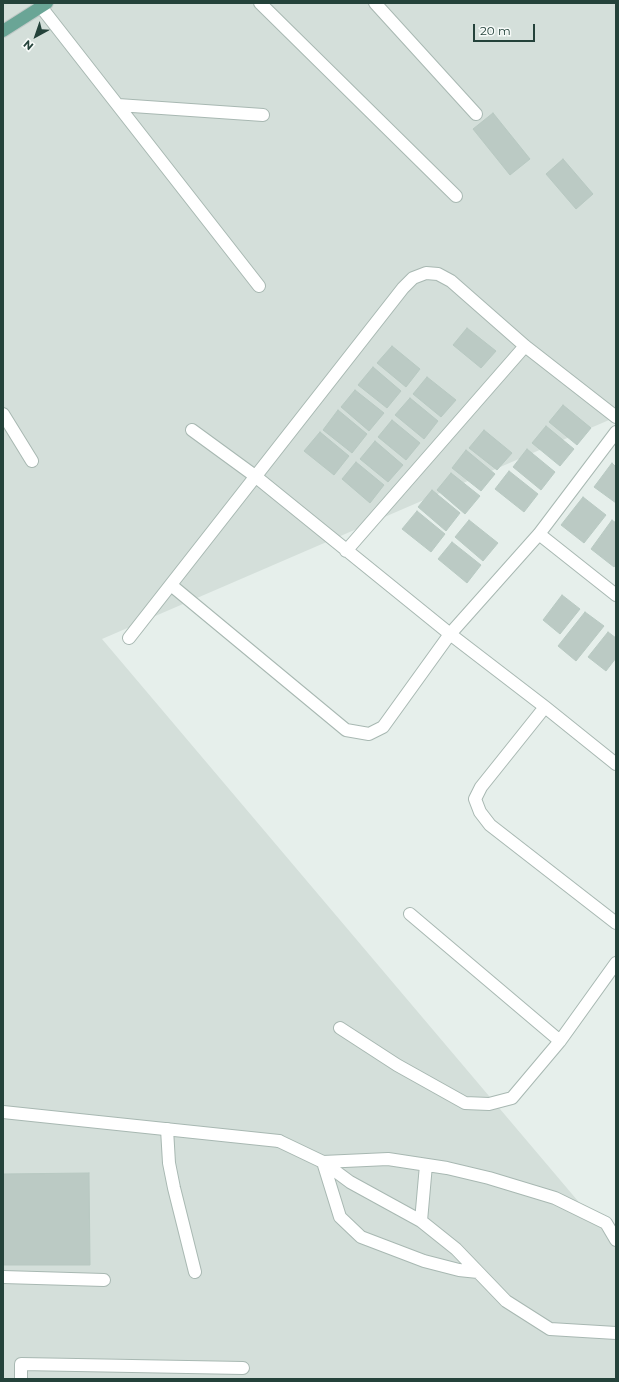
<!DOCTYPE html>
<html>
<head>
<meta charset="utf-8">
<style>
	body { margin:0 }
	#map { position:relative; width:619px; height:1382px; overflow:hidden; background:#e6efeb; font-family:Montserrat,sans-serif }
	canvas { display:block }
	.frame { position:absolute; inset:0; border:4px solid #24423a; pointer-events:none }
	.north { position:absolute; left:16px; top:16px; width:40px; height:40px; -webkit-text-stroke:3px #f7fbf9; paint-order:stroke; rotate:220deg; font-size:11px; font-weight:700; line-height:16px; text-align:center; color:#24423a }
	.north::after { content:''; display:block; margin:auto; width:14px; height:18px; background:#24423a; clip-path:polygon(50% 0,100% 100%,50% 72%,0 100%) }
	.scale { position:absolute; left:473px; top:24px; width:62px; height:18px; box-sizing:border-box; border:2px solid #24423a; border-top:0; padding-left:5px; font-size:12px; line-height:14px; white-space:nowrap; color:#24423a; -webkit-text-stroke:3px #f7fbf9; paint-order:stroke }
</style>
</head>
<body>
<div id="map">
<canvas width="619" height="1382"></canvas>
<div class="frame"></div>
<div class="north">N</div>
<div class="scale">20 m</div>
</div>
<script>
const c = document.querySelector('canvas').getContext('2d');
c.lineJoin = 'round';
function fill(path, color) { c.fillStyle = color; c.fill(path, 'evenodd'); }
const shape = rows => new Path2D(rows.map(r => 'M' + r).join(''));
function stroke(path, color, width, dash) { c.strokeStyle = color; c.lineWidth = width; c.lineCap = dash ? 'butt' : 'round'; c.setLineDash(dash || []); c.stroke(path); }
const built = shape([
	[3,3,616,3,616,417,102,639,616,1246,616,1379,3,1379]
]);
const building = shape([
	[493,113,530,159,510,175,473,129,493,113],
	[563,159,593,194,576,209,546,174,563,159],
	[467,328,496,351,481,368,453,345,467,328],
	[392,346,420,369,406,387,377,363,392,346],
	[373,367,401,391,387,408,358,385,373,367],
	[427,377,456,400,441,417,413,394,427,377],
	[355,390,384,413,369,431,341,407,355,390],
	[410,398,438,421,424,439,395,415,410,398],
	[563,405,591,428,577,445,549,422,563,405],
	[338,410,367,434,352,453,323,430,338,410],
	[392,420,420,443,406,460,378,437,392,420],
	[546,426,574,449,560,466,532,443,546,426],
	[484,430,512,453,497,470,469,448,484,430],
	[320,432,349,456,334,475,304,451,320,432],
	[375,441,403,465,388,482,360,459,375,441],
	[527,449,555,472,541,490,513,467,527,449],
	[466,450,495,474,481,491,452,468,466,450],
	[356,462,384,485,370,503,342,479,356,462],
	[612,463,616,467,616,503,594,487,612,463],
	[509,471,538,494,524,512,495,489,509,471],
	[451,473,480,496,465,514,437,490,451,473],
	[432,490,460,513,446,531,418,507,432,490],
	[583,497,606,515,584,543,561,525,583,497],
	[417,511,445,534,431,552,402,529,417,511],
	[469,520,498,543,483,561,455,537,469,520],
	[612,520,616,523,616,564,614,567,591,549,612,520],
	[452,542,481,565,467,583,438,559,452,542],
	[562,595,580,609,560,634,543,620,562,595],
	[585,612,604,626,576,661,558,646,585,612],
	[608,632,616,638,616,658,606,671,588,657,608,632],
	[89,1173,90,1265,3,1265,3,1174,89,1173]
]);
const service = shape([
	[260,3,456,196],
	[375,3,476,114],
	[41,7,259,286],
	[118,105,263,115],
	[3,414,32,461],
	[167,1129,169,1163,174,1188,195,1272],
	[279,1141,323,1162,350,1182,421,1221,456,1249,506,1301,550,1329,616,1333],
	[323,1162,388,1159,447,1168,489,1178,555,1198,606,1223,616,1240],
	[323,1162,340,1217,361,1237,424,1261,459,1270,478,1272],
	[421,1221,426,1165],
	[3,1277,104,1280],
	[21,1379,21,1364,243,1368]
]);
const minor = shape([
	[192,430,255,476,450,634,545,707,616,764],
	[539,534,616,595],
	[346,551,525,346],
	[171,585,346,730,369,734,383,727,450,634,539,534,616,432],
	[129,638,403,288,413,278,426,273,438,274,451,281,525,346,616,417],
	[545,707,481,787,475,799,480,812,490,825,616,923],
	[410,914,560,1041],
	[340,1028,397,1065,465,1103,489,1104,512,1098,560,1041,616,963],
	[3,1112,279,1141]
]);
const primary = shape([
	[3,31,47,3]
]);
fill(built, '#d4dfda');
fill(building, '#bbcac4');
stroke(building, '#b8c9c2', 1);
stroke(service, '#a8b8b2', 14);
stroke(minor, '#a8b8b2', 14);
stroke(primary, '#c2cac8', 14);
stroke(service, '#fff', 12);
stroke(minor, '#fff', 12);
stroke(primary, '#6aa596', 12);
</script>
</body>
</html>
